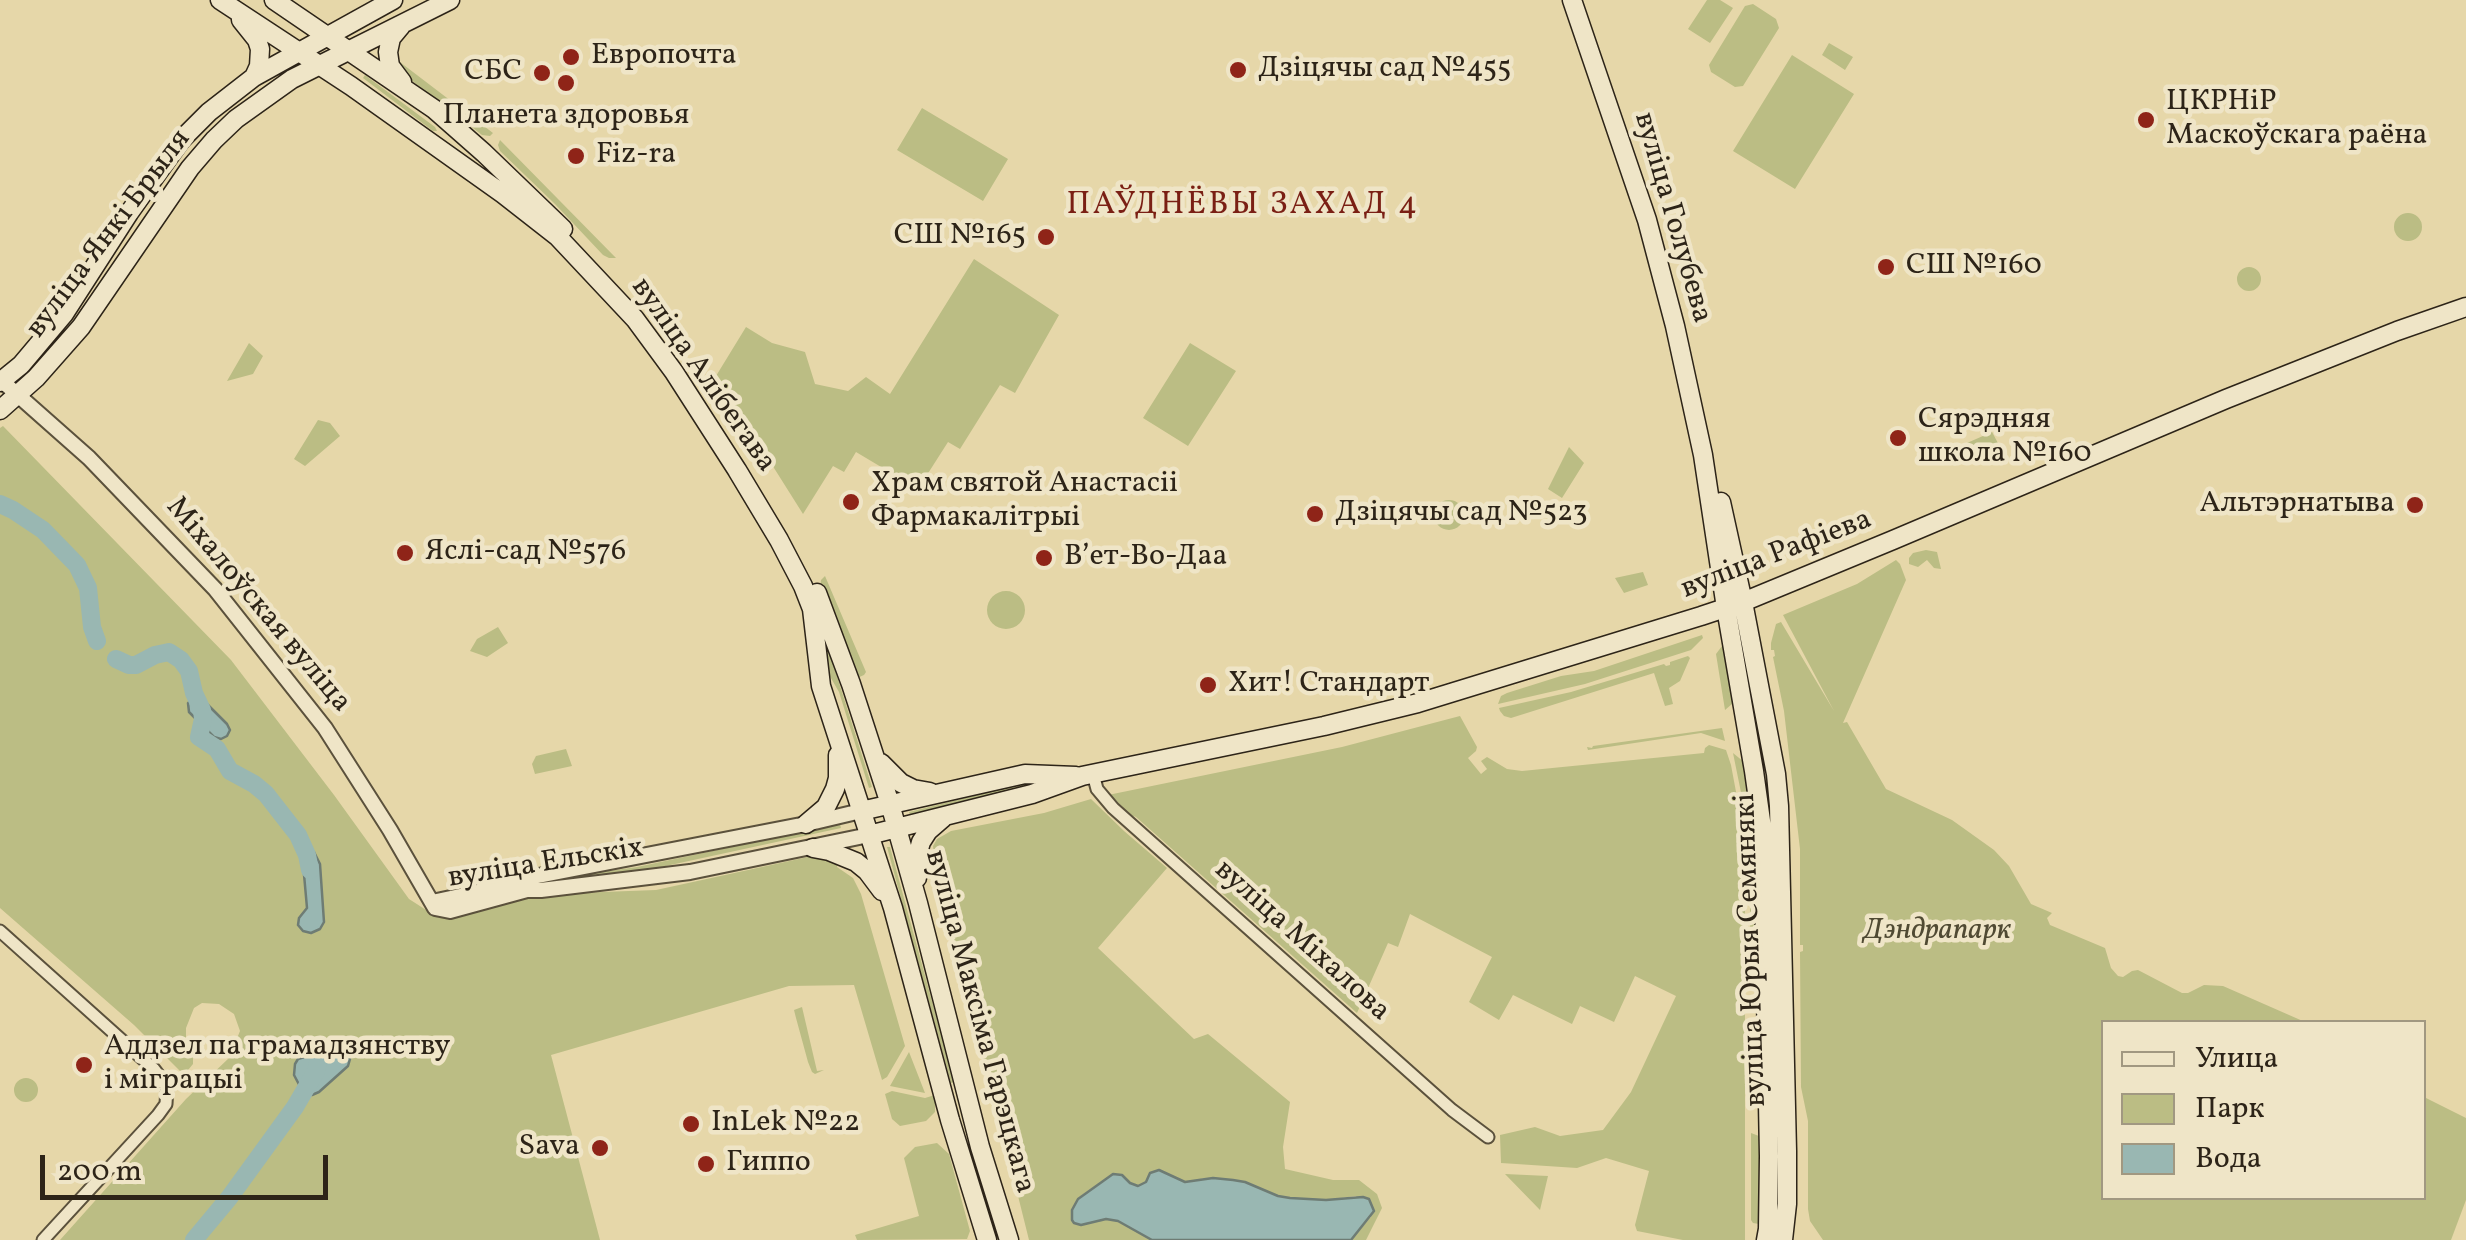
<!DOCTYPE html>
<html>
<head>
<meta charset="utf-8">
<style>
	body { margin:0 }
	#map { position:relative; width:2466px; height:1240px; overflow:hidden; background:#e6d7a9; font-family:Vollkorn,serif }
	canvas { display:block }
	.legend { position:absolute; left:2101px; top:1020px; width:325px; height:180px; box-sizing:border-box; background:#efe5c7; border:2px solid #a19881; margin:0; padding:12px 18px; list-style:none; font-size:30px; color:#2d2418 }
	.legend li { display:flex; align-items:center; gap:20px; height:50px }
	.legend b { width:50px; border:2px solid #a19881 }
	.scale { position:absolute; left:40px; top:1155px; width:288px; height:45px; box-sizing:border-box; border:5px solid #2d2418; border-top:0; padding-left:12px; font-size:30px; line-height:35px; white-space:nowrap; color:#2d2418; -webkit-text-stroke:8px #efe5c7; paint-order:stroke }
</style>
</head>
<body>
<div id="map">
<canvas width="2466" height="1240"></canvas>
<ul class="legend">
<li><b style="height:12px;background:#efe5c7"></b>Улица</li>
<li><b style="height:28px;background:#bbbd84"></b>Парк</li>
<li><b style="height:28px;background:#99b7b2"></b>Вода</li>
</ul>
<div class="scale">200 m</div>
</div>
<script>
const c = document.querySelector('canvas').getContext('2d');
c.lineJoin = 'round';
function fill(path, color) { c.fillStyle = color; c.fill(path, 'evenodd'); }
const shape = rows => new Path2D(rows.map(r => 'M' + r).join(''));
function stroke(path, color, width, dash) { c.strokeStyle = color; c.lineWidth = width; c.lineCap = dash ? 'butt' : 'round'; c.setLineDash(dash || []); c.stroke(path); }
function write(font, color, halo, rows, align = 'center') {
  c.font = font + ' Vollkorn,serif'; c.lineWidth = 9; c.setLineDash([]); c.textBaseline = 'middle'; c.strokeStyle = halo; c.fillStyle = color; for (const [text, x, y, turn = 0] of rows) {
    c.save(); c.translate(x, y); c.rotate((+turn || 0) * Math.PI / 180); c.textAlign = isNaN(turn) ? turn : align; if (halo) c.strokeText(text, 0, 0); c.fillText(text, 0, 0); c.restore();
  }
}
const green = shape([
	[1707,0,1720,0,1733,8,1710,43,1688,29],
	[1753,4,1776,19,1779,28,1743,86,1735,87,1711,72,1709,65,1745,6],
	[1829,43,1853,57,1845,70,1822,55],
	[1792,55,1854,94,1795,189,1733,151],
	[392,56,493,133,490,136,482,135,398,70],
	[365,75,435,127,437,131,433,131,363,78],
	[922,108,1008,159,983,201,897,150],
	[500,140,616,258,609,258,603,255,555,204,500,151,498,145],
	'2394 227a14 14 0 1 1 28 0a14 14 0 1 1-28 0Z',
	[974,259,1059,315,1015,393,1000,385,960,449,948,442,918,489,856,452,844,472,833,466,803,514,716,376,746,327,772,343,805,352,815,384,848,391,866,377,890,394],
	'2237 279a12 12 0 1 1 24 0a12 12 0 1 1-24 0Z',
	[249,343,263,356,253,374,227,381],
	[1190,343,1236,371,1188,446,1143,418],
	[318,420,330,423,340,436,305,466,294,459],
	[3,426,231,660,334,795,409,899,437,917,446,918,521,895,656,890,817,855,838,863,837,867,853,878,861,894,905,1046,887,1077,882,1080,854,985,789,986,551,1055,600,1240,60,1240,186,1099,229,1058,240,1031,234,1014,219,1004,202,1003,194,1008,186,1028,186,1039,193,1056,193,1064,184,1075,134,1025,0,908,0,428],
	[1992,432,1999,445,1974,457,1967,443],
	[1569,447,1584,463,1562,498,1548,489],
	'1434 515a15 15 0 1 1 30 0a15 15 0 1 1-30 0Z',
	[1926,550,1937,552,1941,569,1934,568,1927,560,1918,567,1909,564,1909,558,1913,553],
	[1896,560,1900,564,1906,580,1843,723,1847,722,1886,789,1952,820,1994,850,2009,866,2031,904,2052,913,2047,918,2050,925,2105,948,2111,968,2118,976,2123,977,2132,971,2138,970,2182,993,2188,993,2204,985,2223,986,2305,1022,2104,1022,2104,1198,2424,1198,2424,1097,2466,1118,2466,1200,2451,1240,1823,1240,1810,1221,1808,1209,1808,1121,1801,1087,1800,952,1803,951,1803,945,1800,945,1800,849,1784,711,1773,657,1775,656,1774,650,1771,650,1771,643,1776,624,1781,622,1834,711,1783,615,1857,584],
	[1643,572,1648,585,1624,593,1615,578],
	[825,576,866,672,864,675,857,678,820,589,821,580],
	'987 610a19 19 0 1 1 38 0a19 19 0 1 1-38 0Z',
	[498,627,508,643,487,657,470,651,477,639],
	[822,629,872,787,869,788,839,692,828,673],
	[1702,635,1703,638,1691,650,1585,684,1498,704,1501,696,1507,693,1561,676,1594,671],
	[1726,644,1735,698,1732,704,1725,710,1716,654,1722,646],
	[1688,656,1690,658,1680,681,1669,688,1673,704,1665,706,1654,673,1511,718,1504,716,1500,711,1499,708,1571,692,1664,664,1666,666,1670,665,1670,662],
	[1460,716,1477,747,1476,751,1468,758,1481,774,1487,769,1481,761,1487,757,1507,769,1522,771,1704,753,1705,748,1709,745,1726,750,1731,765,1742,824,1745,859,1745,1240,1683,1240,1637,1231,1635,1225,1649,1171,1606,1158,1577,1168,1501,1163,1500,1135,1535,1127,1560,1136,1603,1130,1631,1092,1676,996,1635,976,1614,1022,1580,1006,1572,1024,1513,995,1499,1020,1469,1002,1492,957,1410,914,1398,947,1388,943,1357,1013,1136,817,1125,813,1108,795,1342,747],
	[1722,728,1725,741,1701,733,1588,750,1587,747,1592,748,1593,746],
	[566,749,572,766,535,774,532,764,536,756],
	[1733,753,1744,762,1751,799,1751,826,1747,822],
	[1025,783,1028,786,910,815,909,812],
	[1091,799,1124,831,1167,868,1098,948,1194,1039,1208,1034,1290,1102,1283,1147,1285,1169,1333,1180,1359,1180,1377,1194,1382,1208,1366,1240,1351,1240,1371,1217,1356,1196,1326,1200,1290,1198,1278,1196,1245,1182,1206,1178,1185,1182,1164,1172,1150,1173,1146,1182,1138,1186,1134,1186,1113,1174,1082,1195,1072,1211,1099,1220,1112,1220,1123,1223,1152,1240,1029,1240,935,863,933,846,937,839,951,831,1044,813],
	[840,824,841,828,638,872,538,888,537,881,637,867],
	[887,847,890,847,954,1082,951,1083],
	[1753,899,1757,926,1758,970,1750,978,1750,902],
	[802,1007,817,1071,824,1070,815,1074,812,1072,808,1062,796,1018,794,1010],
	[909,1052,925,1093,890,1086],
	'14 1090a12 12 0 1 1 24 0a12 12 0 1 1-24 0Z',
	[892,1091,925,1098,935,1095,935,1112,926,1121,900,1126,892,1119,885,1094],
	[1751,1133,1759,1136,1759,1224,1753,1223,1751,1220],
	[937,1143,949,1154,970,1231,967,1239,857,1240,855,1235,919,1216,904,1158,915,1147],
	[1505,1174,1548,1176,1540,1210]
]);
const water = shape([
	[194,699,206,703,227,724,230,730,227,736,221,739,214,737,189,712,188,703,194,699],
	[304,848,314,852,320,864,324,922,320,929,311,933,303,931,298,925,299,918,307,908,302,852,304,848],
	[336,1043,347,1048,350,1059,348,1066,319,1092,312,1095,304,1094,294,1075,295,1064,298,1059,320,1052,336,1043],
	[1159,1170,1185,1182,1213,1178,1233,1180,1245,1182,1278,1196,1290,1198,1326,1200,1363,1197,1369,1199,1374,1211,1351,1240,1152,1240,1118,1221,1106,1219,1081,1225,1074,1223,1072,1220,1072,1210,1078,1199,1113,1174,1122,1175,1130,1183,1138,1186,1146,1182,1150,1173,1159,1170]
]);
const river = shape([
	[0,504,13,510,43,530,77,565,88,588,92,627,97,641],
	[116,659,129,665,136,665,155,655,169,652,181,660,189,671,194,693,202,710,203,719,199,737,217,749,230,771,254,784,266,794,298,835,307,855,310,870],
	[194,1240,229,1198,295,1107,316,1071,321,1052]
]);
const minor = shape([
	[1093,774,1097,789,1113,808,1452,1110,1488,1137],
	[0,931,154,1069,167,1086,166,1104,158,1115,43,1240]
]);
const tertiary = shape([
	[2,381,89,458,215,589,325,728,390,830,435,908,450,911,527,890,541,890,690,872,869,835],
	[432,902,474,893,533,877,806,824,861,811]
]);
const secondary = shape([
	[220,0,351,86,503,194,558,237,635,319,674,372,737,470,779,540,803,586,812,609,821,686,893,908,950,1120,987,1240],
	[274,0,434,109,484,153,563,229],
	[1572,0,1647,220,1675,326,1703,455,1726,608,1754,771,1763,835,1769,1156,1768,1229,1766,1240],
	[241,20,257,40,260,49,259,66,254,77],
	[401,26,391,38,388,52,390,66,402,82],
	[0,382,21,365,64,314,129,213,181,140,209,112,254,77,393,0],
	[0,410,36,378,81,327,190,168,214,140,236,119,292,79,450,0],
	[1721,502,1743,602,1776,774,1779,806,1787,1151,1787,1204,1783,1240],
	[817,593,851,684,890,804,918,903,980,1147,1009,1240],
	[881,763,901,783,913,789,930,792],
	[861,811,1025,774,1076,776],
	[806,824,826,807,835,789,838,778,838,755],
	[869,835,1032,794,1082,776,1324,726,1418,703,1701,616,1743,602,1893,540,2226,399,2397,331,2466,307],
	[813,848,829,851,856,862,867,871,882,891],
	[917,878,918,853,921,842,928,831,943,818]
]);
const markers = [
	[571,57,10,"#8f2418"],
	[1238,70,10,"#8f2418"],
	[542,73,10,"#8f2418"],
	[566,83,10,"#8f2418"],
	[2146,120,10,"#8f2418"],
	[576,156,10,"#8f2418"],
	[1046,237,10,"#8f2418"],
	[1886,267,10,"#8f2418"],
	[1898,438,10,"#8f2418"],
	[851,502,10,"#8f2418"],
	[2415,505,10,"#8f2418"],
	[1315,514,10,"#8f2418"],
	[405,553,10,"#8f2418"],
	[1044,558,10,"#8f2418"],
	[1208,685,10,"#8f2418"],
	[84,1065,10,"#8f2418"],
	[691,1124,10,"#8f2418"],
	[600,1148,10,"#8f2418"],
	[706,1164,10,"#8f2418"]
];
const poiNames = [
	["Европочта",591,57],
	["Дзіцячы сад №455",1258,70],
	["СБС",522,73,"right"],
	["ЦКРНіР",2166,103],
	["Маскоўскага раёна",2166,137],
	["Планета здоровья",566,117,"center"],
	["Fiz-ra",596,156],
	["СШ №165",1026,237,"right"],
	["СШ №160",1906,267],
	["Сярэдняя",1918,421],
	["школа №160",1918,455],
	["Храм святой Анастасіі",871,485],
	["Фармакалітрыі",871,519],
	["Альтэрнатыва",2395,505,"right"],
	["Дзіцячы сад №523",1335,514],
	["Яслі-сад №576",425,553],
	["Вʼет-Во-Даа",1064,558],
	["Хит! Стандарт",1228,685],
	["Аддзел па грамадзянству",104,1048],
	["і міграцыі",104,1082],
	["InLek №22",711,1124],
	["Sava",580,1148,"right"],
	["Гиппо",726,1164]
];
const streetNames = [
	["вуліца Голубева",1671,218,74],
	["вуліца Янкі Брыля",110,235,-53],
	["вуліца Алібегава",702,376,55],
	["вуліца Рафіева",1777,556,-21],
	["Міхалоўская вуліца",257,606,50],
	["вуліца Ельскіх",546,865,-9],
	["вуліца Міхалова",1301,942,42],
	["вуліца Юрыя Семянякі",1753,950,-92],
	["вуліца Максіма Гарэцкага",978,1022,75]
];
const parkNames = [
	["Дэндрапарк",1937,932]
];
const neighbourhoodNames = [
	["ПАЎДНЁВЫ ЗАХАД 4",1243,207]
];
fill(green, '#bbbd84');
fill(water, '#99b7b2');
stroke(water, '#6e7c74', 2.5);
stroke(river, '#99b7b2', 18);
stroke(minor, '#5b513c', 15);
stroke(tertiary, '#5b513c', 18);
stroke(secondary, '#2d2418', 21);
stroke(minor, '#efe5c7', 11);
stroke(tertiary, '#efe5c7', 14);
stroke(secondary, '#efe5c7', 18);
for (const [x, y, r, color] of markers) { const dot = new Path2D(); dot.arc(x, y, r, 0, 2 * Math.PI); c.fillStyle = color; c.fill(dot); stroke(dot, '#efe5c7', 4); }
write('30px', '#2d2418', '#efe5c7', poiNames, 'left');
write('30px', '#2d2418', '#efe5c7', streetNames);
write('italic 30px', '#504a33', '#efe5c7', parkNames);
c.letterSpacing = '2.5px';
write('32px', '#7a1f14', '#efe5c7', neighbourhoodNames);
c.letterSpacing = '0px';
</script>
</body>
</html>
